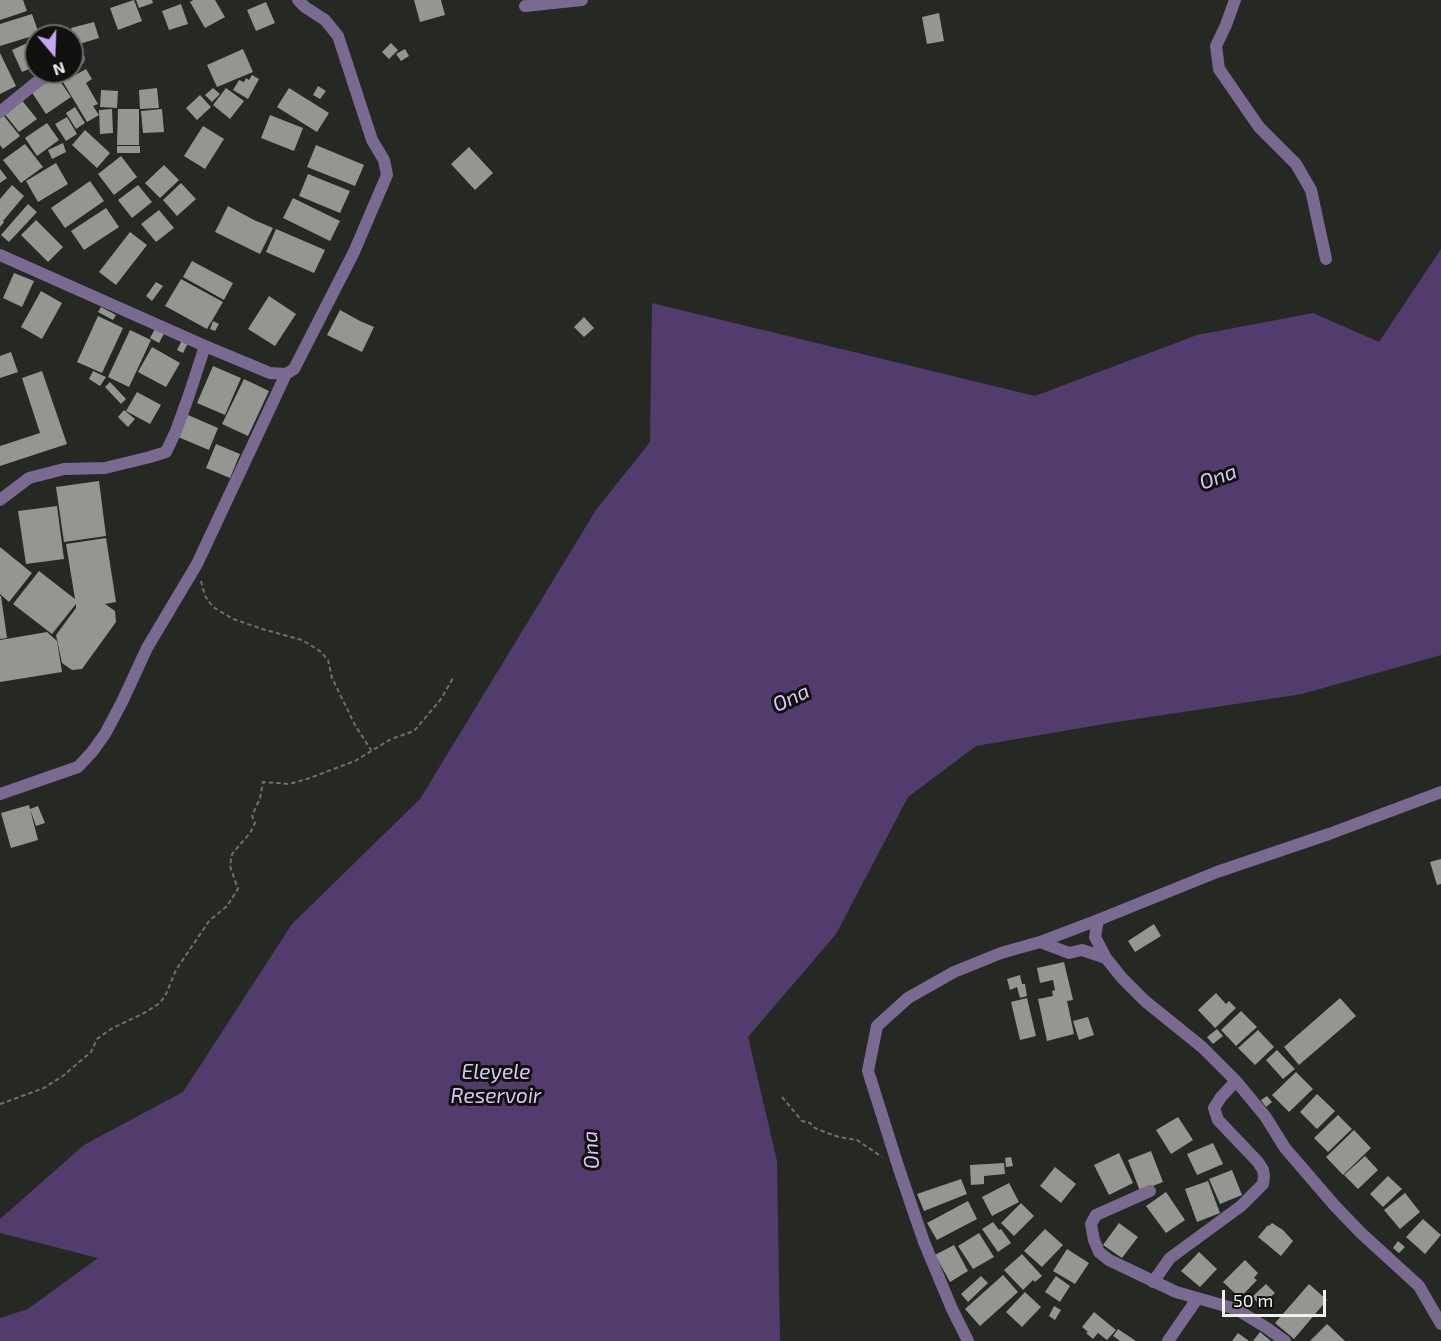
<!DOCTYPE html>
<html>
<head>
<meta charset="utf-8">
<style>
	body { margin:0 }
	#map { position:relative; width:1441px; height:1341px; overflow:hidden; background:#262823; font-family:"Exo 2",sans-serif }
	canvas { display:block }
	.north { position:absolute; left:24px; top:24px; width:60px; height:60px; box-sizing:border-box; background:#10100e; border:2px solid #6a6a68; border-radius:50%; rotate:161deg; font-size:16px; font-weight:700; line-height:24px; text-align:center; color:#f0f1ee }
	.north::after { content:''; display:block; margin:auto; width:21px; height:27px; background:#c6a6f0; clip-path:polygon(50% 0,100% 100%,50% 72%,0 100%) }
	.scale { position:absolute; left:1222px; top:1290px; width:104px; height:27px; box-sizing:border-box; border:3px solid #f0f1ee; border-top:0; padding-left:8px; font-size:18px; line-height:21px; white-space:nowrap; color:#f0f1ee; -webkit-text-stroke:4px #10100e; paint-order:stroke }
</style>
</head>
<body>
<div id="map">
<canvas width="1441" height="1341"></canvas>
<div class="north">N</div>
<div class="scale">50 m</div>
</div>
<script>
const c = document.querySelector('canvas').getContext('2d');
c.lineJoin = 'round';
function fill(path, color) { c.fillStyle = color; c.fill(path, 'evenodd'); }
const shape = rows => new Path2D(rows.map(r => 'M' + r).join(''));
function stroke(path, color, width, dash) { c.strokeStyle = color; c.lineWidth = width; c.lineCap = dash ? 'butt' : 'round'; c.setLineDash(dash || []); c.stroke(path); }
function write(font, color, halo, rows, align = 'center') {
  c.font = font + ' "Exo 2",sans-serif'; c.lineWidth = 6; c.setLineDash([]); c.textBaseline = 'middle'; c.strokeStyle = halo; c.fillStyle = color; for (const [text, x, y, turn = 0] of rows) {
    c.save(); c.translate(x, y); c.rotate((+turn || 0) * Math.PI / 180); c.textAlign = isNaN(turn) ? turn : align; if (halo) c.strokeText(text, 0, 0); c.fillText(text, 0, 0); c.restore();
  }
}
const water = shape([
	[1441,249,1441,655,1302,694,1110,723,976,746,908,797,836,934,748,1037,777,1161,780,1341,0,1341,0,1318,28,1309,98,1258,0,1233,0,1219,84,1145,183,1092,292,924,420,799,596,510,650,442,652,303,1035,396,1197,335,1313,313,1379,342]
]);
const building = shape([
	[0,0,23,0,27,11,0,20],
	[134,0,142,21,118,30,110,8],
	[136,0,152,0,153,3,139,8],
	[193,0,215,0,225,17,205,28,190,2],
	[414,0,441,0,445,15,420,22],
	[266,2,275,23,256,31,247,10],
	[181,4,188,24,169,30,162,11],
	[939,13,944,41,927,44,922,17],
	[32,14,39,34,0,46,0,24],
	[94,22,99,38,76,45,71,28],
	[67,28,70,36,44,36,55,32],
	[36,39,36,66,22,72,12,50],
	[391,43,398,50,389,59,382,52],
	[243,49,253,72,217,87,207,65],
	[405,49,409,56,401,61,396,54],
	[0,53,16,86,0,94],
	[86,69,92,79,86,83,98,104,93,106,99,115,87,122,63,82],
	[55,74,71,97,46,114,31,91],
	[252,75,259,79,248,99,233,90,239,80,244,82,246,78,249,80],
	[318,86,326,91,320,99,313,95],
	[157,88,159,108,140,109,139,90],
	[213,88,220,94,212,102,205,95],
	[226,88,244,101,230,119,213,105],
	[289,88,329,113,317,132,277,107],
	[101,90,118,91,117,108,100,107],
	[200,95,211,107,197,120,186,108],
	[20,98,37,119,19,132,3,112],
	[75,107,85,123,76,129,66,113],
	[112,109,113,133,100,134,99,110],
	[118,109,139,109,139,145,117,145],
	[162,109,164,132,143,133,141,111],
	[0,111,20,136,3,149,0,145],
	[270,115,303,128,294,151,261,138],
	[67,117,77,134,66,141,55,124],
	[47,123,59,140,37,156,25,138],
	[203,126,224,139,205,169,184,156],
	[85,130,110,153,97,168,72,145],
	[63,143,66,152,52,159,48,150],
	[25,144,43,167,21,183,3,160],
	[316,145,364,165,355,186,307,167],
	[117,146,140,146,140,153,117,153],
	[469,147,493,173,475,190,451,164],
	[121,156,137,177,114,195,98,174],
	[56,163,68,184,38,202,26,181],
	[164,165,179,180,160,198,145,183],
	[0,169,7,178,0,183],
	[308,174,350,191,340,213,299,196],
	[90,181,104,201,65,228,51,208],
	[181,183,196,199,177,216,163,200],
	[12,185,24,196,3,221,4,222,0,227,0,199],
	[138,185,152,202,132,218,118,200],
	[293,198,340,221,330,241,283,218],
	[28,204,37,212,9,242,1,235],
	[228,206,254,220,273,228,260,254,215,232],
	[106,208,119,227,84,250,71,231],
	[159,210,174,228,156,242,141,224],
	[36,220,63,247,48,262,21,235],
	[276,229,325,250,314,273,266,252],
	[130,232,147,245,116,285,99,272],
	[192,261,233,283,224,300,183,277],
	[14,273,34,281,22,307,3,298],
	[181,279,223,302,207,329,165,306],
	[156,282,163,286,152,301,146,296],
	[41,291,62,303,42,339,21,327],
	[269,296,296,314,275,346,248,329],
	[101,307,116,315,113,320,98,312],
	[340,310,360,321,374,327,362,352,327,335],
	[98,316,123,328,102,373,77,362],
	[584,317,594,328,584,337,574,327],
	[213,321,219,324,215,331,210,329],
	[156,327,165,332,159,343,150,338],
	[130,330,151,340,129,387,108,377],
	[182,340,188,343,183,353,177,350],
	[152,347,180,363,166,387,138,372],
	[11,352,18,372,0,378,0,356],
	[213,366,241,378,225,415,197,403],
	[42,371,67,444,0,466,0,446,40,433,22,378],
	[93,371,106,377,100,386,89,379],
	[244,379,269,391,248,436,222,424],
	[110,382,126,399,121,404,105,387],
	[137,392,161,405,150,424,126,411],
	[124,410,135,419,128,427,118,417],
	[188,415,218,428,209,450,178,437],
	[216,444,240,454,230,478,206,468],
	[99,481,106,536,64,542,56,487],
	[57,506,64,559,26,564,18,511],
	[106,538,116,602,105,604,115,611,116,622,82,669,72,670,62,663,56,635,76,608,76,604,52,634,13,604,39,571,75,599,66,544],
	[0,547,32,573,9,602,0,594],
	[0,596,1,596,7,638,0,639],
	[47,632,57,641,62,672,0,682,0,640],
	[29,805,38,840,11,848,1,813],
	[38,806,45,823,36,826,30,809],
	[1441,859,1441,884,1437,885,1430,862],
	[1154,924,1161,936,1135,952,1128,941],
	[1064,962,1073,1000,1067,1001,1074,1034,1047,1041,1038,999,1053,996,1052,991,1055,990,1053,980,1040,983,1037,968],
	[1020,975,1022,984,1025,984,1027,996,1020,998,1017,987,1010,990,1007,979],
	[1216,993,1226,1004,1229,1001,1236,1008,1215,1028,1198,1010],
	[1027,998,1036,1036,1020,1040,1011,1002],
	[1340,998,1356,1016,1299,1065,1284,1047],
	[1241,1011,1257,1027,1236,1046,1221,1030],
	[1088,1017,1094,1035,1079,1040,1073,1021],
	[1217,1029,1223,1036,1213,1044,1207,1037],
	[1258,1030,1274,1047,1255,1065,1238,1048],
	[1277,1050,1295,1069,1283,1079,1266,1060],
	[1296,1072,1313,1089,1289,1112,1272,1095],
	[1317,1094,1335,1111,1317,1129,1300,1112],
	[1267,1096,1272,1102,1266,1107,1261,1100],
	[1338,1115,1352,1129,1328,1152,1314,1138],
	[1178,1117,1193,1140,1171,1154,1156,1130],
	[1354,1130,1371,1148,1343,1175,1326,1157],
	[1213,1143,1223,1164,1197,1175,1187,1154],
	[1151,1151,1163,1182,1140,1191,1128,1160],
	[1119,1153,1133,1183,1109,1195,1094,1165],
	[1365,1156,1378,1170,1358,1189,1344,1175],
	[1011,1157,1013,1166,1006,1167,1005,1158],
	[1004,1163,1005,1174,984,1176,984,1184,971,1185,970,1165],
	[1055,1167,1076,1184,1061,1203,1040,1186],
	[1232,1170,1242,1195,1220,1204,1209,1179],
	[1388,1176,1402,1189,1383,1207,1370,1194],
	[961,1179,967,1194,924,1211,917,1194],
	[1208,1181,1220,1213,1197,1222,1185,1189],
	[1009,1183,1019,1202,992,1216,982,1197],
	[1166,1192,1185,1220,1166,1233,1146,1206],
	[1405,1193,1420,1212,1400,1229,1384,1210],
	[968,1201,977,1219,937,1240,927,1223],
	[1021,1203,1034,1216,1014,1236,1001,1223],
	[1423,1219,1441,1235,1425,1254,1406,1237],
	[993,1222,999,1230,1001,1229,1011,1243,998,1252,982,1229],
	[1119,1223,1138,1237,1122,1258,1103,1245],
	[1272,1223,1283,1230,1293,1241,1281,1256,1258,1237,1268,1225,1269,1226],
	[1045,1229,1063,1245,1042,1267,1024,1251],
	[979,1233,994,1257,973,1269,958,1246],
	[1398,1241,1405,1247,1399,1253,1393,1248],
	[954,1245,968,1271,950,1282,935,1255],
	[1067,1249,1089,1263,1075,1284,1053,1271],
	[1199,1252,1217,1269,1200,1287,1181,1271],
	[1022,1254,1042,1276,1035,1282,1033,1280,1023,1290,1004,1270],
	[1245,1260,1258,1273,1254,1278,1257,1280,1240,1298,1223,1282],
	[1003,1275,1018,1292,980,1326,965,1309],
	[981,1276,988,1283,968,1302,961,1294],
	[1056,1276,1070,1286,1060,1302,1045,1292],
	[1266,1284,1275,1293,1261,1306,1252,1297],
	[1309,1284,1327,1300,1294,1339,1275,1323],
	[1025,1292,1041,1307,1022,1327,1006,1312],
	[1054,1306,1061,1310,1055,1320,1049,1316],
	[1094,1312,1116,1330,1107,1340,1098,1333,1093,1339,1086,1333,1088,1332,1082,1327],
	[1327,1324,1345,1341,1310,1341],
	[1118,1329,1136,1341,1120,1341,1113,1336],
	[1260,1332,1271,1341,1253,1341],
	[1238,1333,1249,1341,1232,1341]
]);
const path = shape([
	[201,581,205,596,213,607,233,619,262,629,302,640,320,651,328,660,332,678,355,725,371,750],
	[782,1097,802,1121,810,1123,815,1128,827,1133,839,1137,857,1140,882,1157],
	[0,1104,44,1088,64,1075,91,1052,97,1039,111,1029,146,1012,160,1003,166,994,176,970,209,921,227,906,238,889,230,866,232,854,250,833,255,823,252,816,260,798,263,782,289,784,307,779,355,761,391,739,414,731,441,699,453,678]
]);
const street = shape([
	[1235,0,1226,25,1216,46,1219,69,1259,127,1296,164,1311,190,1326,259],
	[525,6,582,0],
	[72,63,79,59],
	[0,112,37,82,55,72],
	[0,255,205,346,270,373,286,374],
	[0,500,29,478,64,469,105,468,150,457,166,452,176,431,189,395,205,346],
	[1441,792,1329,834,1217,872,1098,920,1095,937,1106,958,1122,978,1145,1001,1202,1047,1236,1081,1265,1116,1285,1148,1335,1206,1361,1233,1419,1286,1441,1324],
	[0,794,78,767,92,752,105,734,122,702,147,648,197,564,286,374,294,369,354,252,387,175,384,160,372,140,338,36,325,20,305,7,298,0],
	[1040,942,1069,953,1082,950,1106,958],
	[1150,1191,1096,1215,1091,1224,1094,1240,1099,1252,1109,1260,1176,1292,1236,1309,1267,1328,1285,1341],
	[1153,1282,1170,1258,1241,1206,1263,1184,1264,1176,1263,1170,1258,1162,1218,1120,1214,1108,1221,1097,1236,1081],
	[968,1341,952,1309,924,1242,899,1169,868,1071,877,1026,908,998,954,972,1001,953,1040,942,1098,920],
	[1168,1341,1197,1299]
]);
const waterNames = [
	["Ona",1218,477,-20],
	["Ona",791,698,-25],
	["Eleyele",496,1072],
	["Reservoir",496,1096],
	["Ona",591,1150,-93]
];
fill(water, '#523c6d');
fill(building, '#949691');
stroke(path, '#6e706c', 2, [4.5, 3]);
stroke(street, '#7a6991', 12);
write('italic 21px', '#d9c6f5', '#10100e', waterNames);
</script>
</body>
</html>
